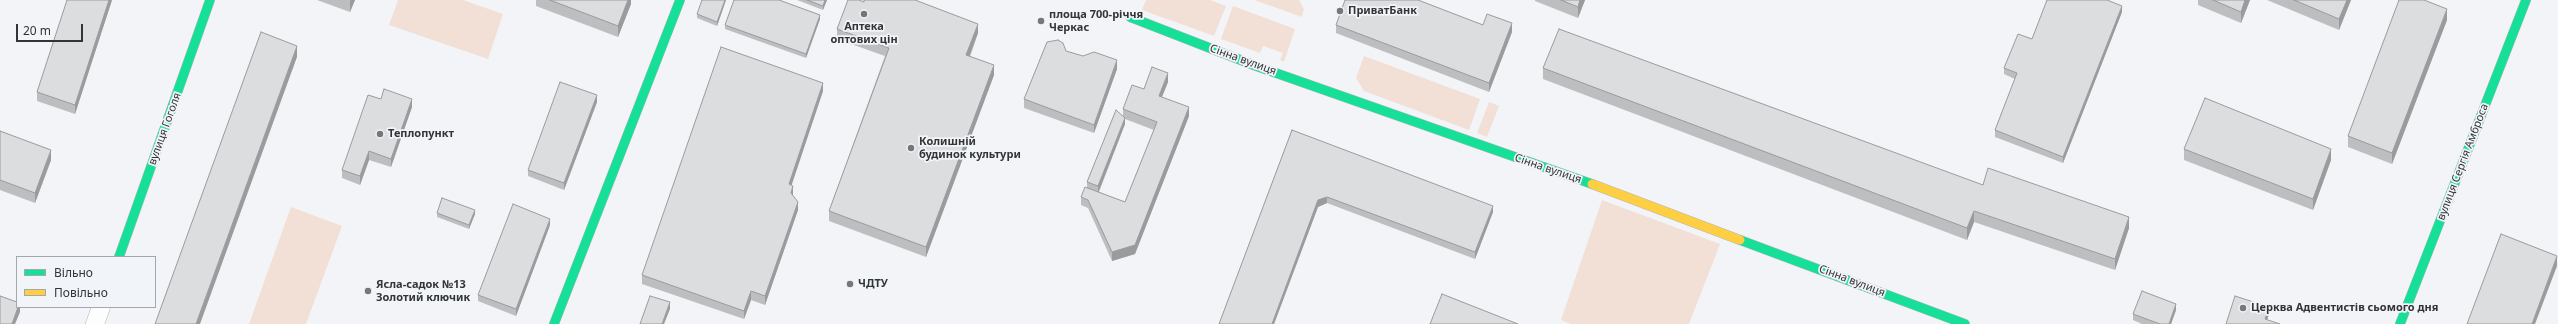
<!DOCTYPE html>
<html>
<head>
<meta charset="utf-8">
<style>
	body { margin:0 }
	#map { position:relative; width:2558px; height:324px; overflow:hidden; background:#f2f4f7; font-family:"Noto Sans",sans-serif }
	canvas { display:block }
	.legend { position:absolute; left:16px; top:256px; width:140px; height:52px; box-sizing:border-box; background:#f1f4f8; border:1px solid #a5a7aa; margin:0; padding:5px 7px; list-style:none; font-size:12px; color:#333436 }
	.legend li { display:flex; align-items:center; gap:8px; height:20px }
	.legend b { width:20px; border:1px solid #a5a7aa }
	.scale { position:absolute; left:16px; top:24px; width:67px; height:18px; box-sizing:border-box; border:2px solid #333436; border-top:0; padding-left:5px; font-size:12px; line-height:14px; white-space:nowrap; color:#333436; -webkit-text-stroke:3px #f1f4f8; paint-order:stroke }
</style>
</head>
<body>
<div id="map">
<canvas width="2558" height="324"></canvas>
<ul class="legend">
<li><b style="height:5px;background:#16e098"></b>Вільно</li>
<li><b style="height:5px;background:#ffcf43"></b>Повільно</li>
</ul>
<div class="scale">20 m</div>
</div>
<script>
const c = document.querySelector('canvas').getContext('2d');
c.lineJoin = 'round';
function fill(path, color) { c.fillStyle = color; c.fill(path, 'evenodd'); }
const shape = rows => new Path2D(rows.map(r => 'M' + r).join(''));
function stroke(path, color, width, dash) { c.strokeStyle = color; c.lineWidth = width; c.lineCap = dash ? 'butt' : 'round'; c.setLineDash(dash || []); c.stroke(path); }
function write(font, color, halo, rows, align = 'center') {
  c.font = font + ' "Noto Sans",sans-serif'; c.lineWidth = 3.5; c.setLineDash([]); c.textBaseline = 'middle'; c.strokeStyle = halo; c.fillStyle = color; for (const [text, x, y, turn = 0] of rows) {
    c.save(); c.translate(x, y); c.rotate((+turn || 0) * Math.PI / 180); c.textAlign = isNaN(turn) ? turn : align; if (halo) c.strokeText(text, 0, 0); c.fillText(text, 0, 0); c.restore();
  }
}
const green = shape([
	[398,0,463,0,503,14,488,59,389,25],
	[1146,0,1210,0,1226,6,1214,36,1142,10],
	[1254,0,1299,0,1304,9,1302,17],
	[1233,6,1295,29,1284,62,1280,60,1283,53,1263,46,1260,53,1221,39],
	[1364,56,1480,99,1469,130,1364,91,1356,78],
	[1489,102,1499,106,1487,137,1477,133],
	[1602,200,1720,244,1689,324,1571,324,1561,320],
	[291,207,342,226,306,324,249,324]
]);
const street = shape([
	[95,324,101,307]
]);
const fast = shape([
	[1130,17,1256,66,1592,184],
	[1740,240,1965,324],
	[119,257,210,0],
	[554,324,680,0],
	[2400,324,2526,0]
]);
const slow = shape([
	[1592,184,1740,240]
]);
const wall = shape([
	[112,0,75,114,37,101,37,92],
	[317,0,355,0,350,12],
	[536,0,631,0,631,4,618,37,536,6],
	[726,0,717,26,697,18,697,14],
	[797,0,827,0,823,10],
	[1535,0,1585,0,1578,18,1535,1],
	[2198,0,2250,0,2241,23,2198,5],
	[2267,0,2351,0,2339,30],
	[864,2,978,33,970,57,994,75,926,257,829,221,829,211,885,56,837,39,837,29],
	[2122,12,2063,163,1995,137,1995,130,2015,79,2004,74,2004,68,2032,39],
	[820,19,806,58,725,29,725,25],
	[2447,20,2392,164,2348,147,2348,136],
	[1336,25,1483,25,1512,32,1489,92,1336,33],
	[1066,51,1117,69,1094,133,1024,108,1024,99],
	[1543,68,1983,185,2129,228,2115,270,1974,222,1967,240,1543,79],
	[1168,82,1162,97,1189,116,1135,254,1112,261,1088,208,1081,205,1081,197,1087,187,1087,182,1123,116,1123,109,1144,89],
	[1125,119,1154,130,1125,202,1099,192,1125,124],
	[823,91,791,185,793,195,798,210,765,305,751,300,744,319,642,284,642,275],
	[381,99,412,107,391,167,369,160,360,185,342,178,342,170],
	[597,102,564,190,528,176,528,170],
	[1292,130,1493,212,1475,259,1327,203,1318,207,1274,324,1219,324],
	[0,131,51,160,35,203,0,190],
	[2184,149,2331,160,2313,210,2184,160],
	[437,213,475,214,469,229,437,217],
	[550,225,516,316,478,301,478,295],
	[2176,310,2171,324,2142,324,2133,320,2133,314]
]);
const shadedWall = shape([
	[109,0,112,0,75,114,75,105],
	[351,0,355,0,350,12,350,1],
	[628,0,631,0,631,4,618,37,618,26],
	[725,0,726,0,717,26,717,22],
	[825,0,827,0,823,10,823,6],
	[1580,0,1585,0,1578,18,1578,7],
	[2245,0,2250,0,2241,23,2241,12],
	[2347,0,2351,0,2339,30,2339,19],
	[2122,6,2122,12,2063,163,2063,157],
	[2447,9,2447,20,2392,164,2392,153],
	[820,15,820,19,806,58,806,54],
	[1512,23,1512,32,1489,92,1489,83],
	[978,24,978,33,966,65,966,55],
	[297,46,297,57,200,324,196,324],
	[1117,60,1117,69,1094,133,1094,125],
	[994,65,994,75,926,257,926,247],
	[1168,73,1168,82,1159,104,1159,96],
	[823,83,823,91,789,193,789,184],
	[597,95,597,102,564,190,564,183],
	[412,99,412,107,391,167,391,159],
	[1189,107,1189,116,1135,254,1112,261,1112,252],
	[1125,118,1125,124,1098,193,1098,186],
	[2331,149,2331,160,2313,210,2313,199],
	[51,150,51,160,35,203,35,193],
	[369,151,369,160,360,185,360,176],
	[793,186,793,195,791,201,791,193],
	[1327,197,1327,203,1318,207,1274,324,1272,324,1318,200],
	[798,202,798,210,765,305,765,296],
	[1493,206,1493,212,1475,259,1475,252],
	[475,210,475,214,469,229,469,225],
	[1974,211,1974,222,1967,240,1967,228],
	[2129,217,2129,228,2115,270,2115,259],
	[550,219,550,225,516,316,516,309],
	[2557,256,2557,266,2535,324,2532,324],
	[751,291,751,300,744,319,744,311],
	[670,302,670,309,664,324,662,324],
	[2176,304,2176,310,2171,324,2169,324],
	[18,307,20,307,20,312,15,324,12,324],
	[2269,307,2269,314,2266,324,2265,319]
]);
const building = shape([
	[67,0,109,0,75,105,37,92,67,0],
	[550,0,628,0,618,26,550,0],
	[702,0,725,0,717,22,697,14,702,0],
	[734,0,779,0,820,15,806,54,725,25,734,0],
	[807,0,825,0,823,6,807,0],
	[848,0,859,0,864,2,864,0,915,0,978,24,966,55,994,65,926,247,829,211,889,48,837,29,848,0],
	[1345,0,1418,0,1483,25,1487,14,1512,23,1489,83,1336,25,1345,0],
	[1561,0,1580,0,1578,7,1561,0],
	[2047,0,2107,0,2122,6,2063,157,1995,130,2017,73,2004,68,2018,34,2032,39,2047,0],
	[2213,0,2245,0,2241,12,2213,0],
	[2294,0,2347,0,2339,19,2294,0],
	[2399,0,2424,0,2447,9,2392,153,2348,136,2399,0],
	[1559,29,1983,185,1988,168,2129,217,2115,259,1974,211,1967,228,1543,68,1559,29],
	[261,32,297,46,196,324,155,324,261,32],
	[1058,40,1063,43,1066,51,1083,56,1094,52,1117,60,1094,125,1024,99,1047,42,1058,40],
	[721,47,823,83,789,184,793,186,791,193,798,202,765,296,751,291,744,311,642,275,721,47],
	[1152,67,1168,73,1159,96,1189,107,1135,245,1112,252,1088,200,1081,197,1085,187,1125,202,1157,122,1123,109,1132,85,1144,89,1152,67],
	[560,82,597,95,564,183,528,170,560,82],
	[384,89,412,99,391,159,369,151,360,176,342,170,368,95,381,99,384,89],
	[2205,98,2331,149,2313,199,2184,149,2205,98],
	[1116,110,1125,118,1098,186,1087,182,1116,110],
	[1292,130,1493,206,1475,252,1327,197,1318,200,1272,324,1219,324,1292,130],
	[0,131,51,150,35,193,0,180,0,131],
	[442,198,475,210,469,225,437,213,442,198],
	[513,204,550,219,516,309,478,295,513,204],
	[2501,234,2557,256,2532,324,2467,324,2501,234],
	[2142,291,2176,304,2169,324,2160,324,2133,314,2142,291],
	[1442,294,1518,324,1430,324,1442,294],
	[0,296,17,302,17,307,18,307,12,324,0,324,0,296],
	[650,296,670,302,662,324,640,324,650,296],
	[2235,296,2269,307,2265,319,2280,324,2226,324,2235,296]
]);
const markers = [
	[1340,11,4,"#76777a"],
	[864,14,4,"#76777a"],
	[1041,21,4,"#76777a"],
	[380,134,4,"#76777a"],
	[911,148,4,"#76777a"],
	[850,284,4,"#76777a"],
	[368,291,4,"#76777a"],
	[2243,308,4,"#76777a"]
];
const poiNames = [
	["ПриватБанк",1348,11],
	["площа 700-річчя",1049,15],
	["Черкас",1049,28],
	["Аптека",864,27,"center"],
	["оптових цін",864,40,"center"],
	["Теплопункт",388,134],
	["Колишній",919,142],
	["будинок культури",919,155],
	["ЧДТУ",858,284],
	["Ясла-садок №13",376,285],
	["Золотий ключик",376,298],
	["Церква Адвентистів сьомого дня",2251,308]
];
const streetNames = [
	["Сінна вулиця",1243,60,20],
	["вулиця Гоголя",165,129,-70],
	["вулиця Сергія Амброса",2463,162,-69],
	["Сінна вулиця",1548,169,19],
	["Сінна вулиця",1852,281,21]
];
fill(green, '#f2e0d6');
stroke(street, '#b4b6b8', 19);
stroke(fast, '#b4b6b8', 10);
stroke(slow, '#b4b6b8', 10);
stroke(street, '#fdfdfe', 18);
stroke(fast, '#16e098', 9);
stroke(slow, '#ffcf43', 9);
fill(wall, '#bcbec0');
fill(shadedWall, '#999b9c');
fill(building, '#dbdddf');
stroke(building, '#999b9c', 1);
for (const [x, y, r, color] of markers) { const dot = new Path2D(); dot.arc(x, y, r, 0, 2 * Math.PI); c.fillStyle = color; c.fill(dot); stroke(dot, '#f1f4f8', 1.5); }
write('bold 11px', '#333436', '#f1f4f8', poiNames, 'left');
write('11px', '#333436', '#f1f4f8', streetNames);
</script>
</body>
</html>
